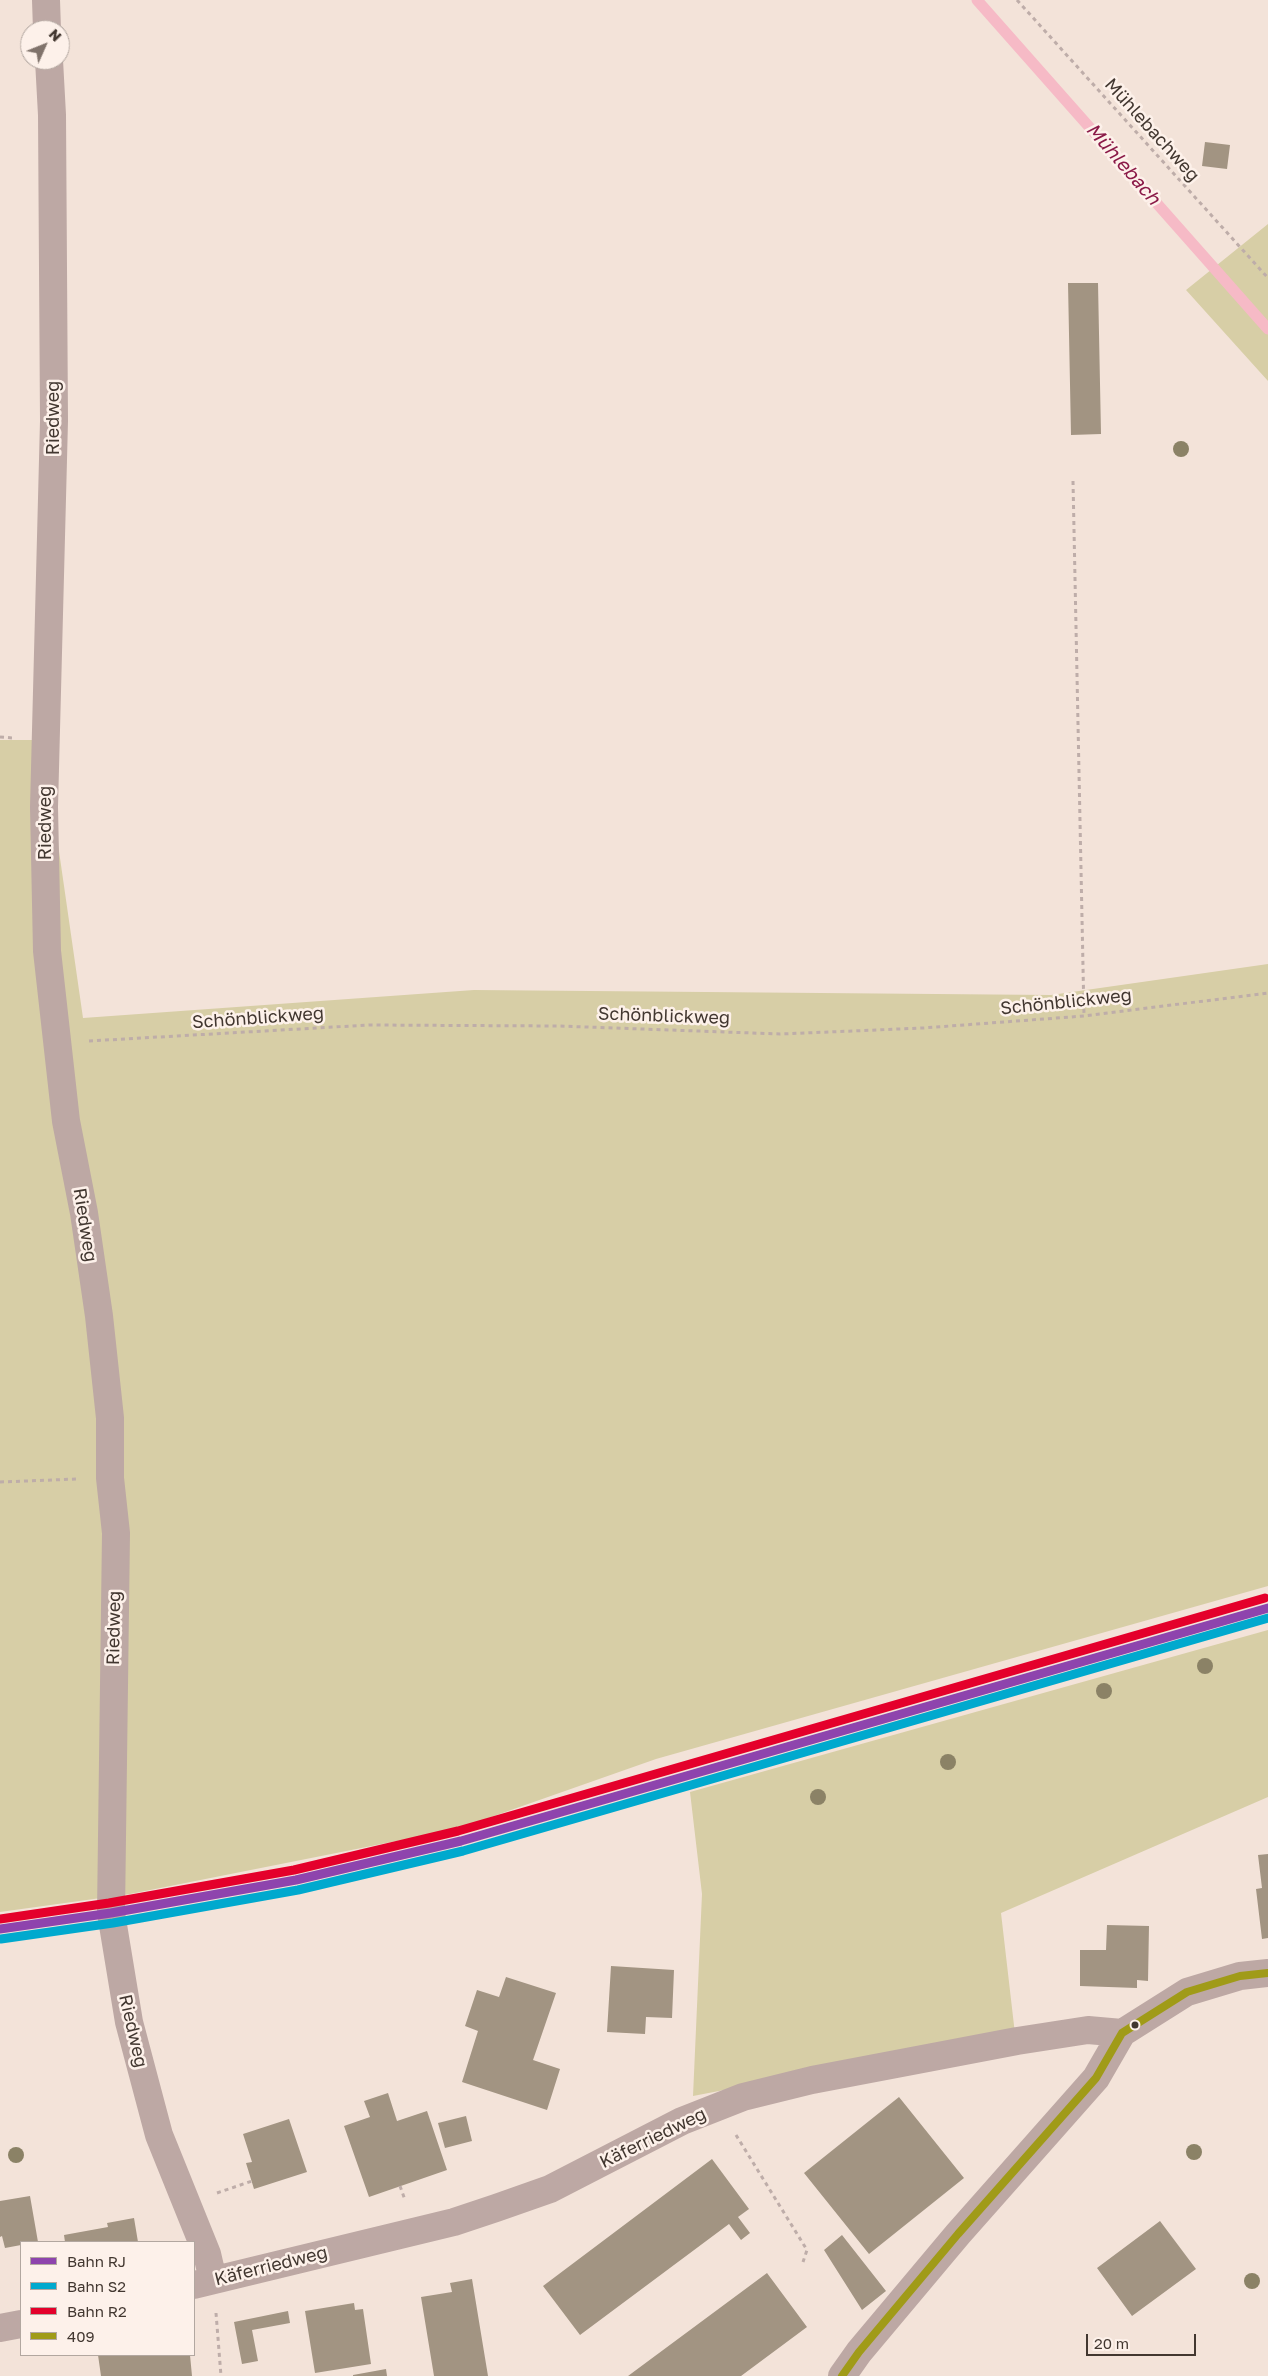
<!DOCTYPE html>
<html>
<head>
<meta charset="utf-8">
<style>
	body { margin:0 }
	#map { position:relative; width:1268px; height:2376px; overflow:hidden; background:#f3e3d9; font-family:"Golos Text",sans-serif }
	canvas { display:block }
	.legend { position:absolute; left:20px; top:2241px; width:175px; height:115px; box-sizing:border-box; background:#fdf1ea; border:1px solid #b2a7a0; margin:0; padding:6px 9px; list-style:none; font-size:15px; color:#423730 }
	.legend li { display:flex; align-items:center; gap:10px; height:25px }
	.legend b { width:25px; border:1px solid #b2a7a0 }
	.north { position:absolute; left:20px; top:20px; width:50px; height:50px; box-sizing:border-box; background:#fdf1ea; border:1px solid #b2a7a0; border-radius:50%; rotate:46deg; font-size:14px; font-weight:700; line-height:20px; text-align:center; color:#423730 }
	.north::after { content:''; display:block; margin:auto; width:18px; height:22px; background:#80736b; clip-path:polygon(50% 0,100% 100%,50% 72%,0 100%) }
	.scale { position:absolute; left:1086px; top:2334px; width:110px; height:22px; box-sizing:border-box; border:2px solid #423730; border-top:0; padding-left:6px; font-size:15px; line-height:18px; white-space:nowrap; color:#423730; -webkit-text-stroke:4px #fdf1ea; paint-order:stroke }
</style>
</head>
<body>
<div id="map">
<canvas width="1268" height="2376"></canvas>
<ul class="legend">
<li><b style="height:6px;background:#8e44ad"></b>Bahn RJ</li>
<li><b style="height:6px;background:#00a9ce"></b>Bahn S2</li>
<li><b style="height:6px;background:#e4002b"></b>Bahn R2</li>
<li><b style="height:6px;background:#a09b18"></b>409</li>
</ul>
<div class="north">N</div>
<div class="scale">20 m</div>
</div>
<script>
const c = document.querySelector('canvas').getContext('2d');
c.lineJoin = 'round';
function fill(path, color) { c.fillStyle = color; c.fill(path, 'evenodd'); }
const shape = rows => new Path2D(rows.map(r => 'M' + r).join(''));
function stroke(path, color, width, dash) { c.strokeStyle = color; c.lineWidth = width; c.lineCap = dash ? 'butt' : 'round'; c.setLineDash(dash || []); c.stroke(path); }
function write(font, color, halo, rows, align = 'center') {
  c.font = font + ' "Golos Text",sans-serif'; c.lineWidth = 5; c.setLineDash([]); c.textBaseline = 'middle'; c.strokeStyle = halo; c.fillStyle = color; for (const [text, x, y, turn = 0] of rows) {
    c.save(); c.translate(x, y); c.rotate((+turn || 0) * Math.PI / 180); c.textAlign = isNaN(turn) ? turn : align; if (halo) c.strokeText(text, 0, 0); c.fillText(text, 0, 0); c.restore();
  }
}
const green = shape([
	[1268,224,1268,381,1186,290],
	[0,740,43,740,83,1018,474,990,1051,995,1268,964,1268,1586,656,1759,457,1829,130,1894,0,1912],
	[1268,1630,1268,1797,1001,1913,1015,2034,693,2096,702,1894,690,1792]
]);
const stream = shape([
	[977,0,1268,329]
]);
const building = shape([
	[1205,142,1230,145,1227,169,1202,166],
	[1068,283,1098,283,1101,434,1071,435],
	[1268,1854,1268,1938,1262,1939,1256,1889,1262,1888,1258,1855],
	[1107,1925,1149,1926,1148,1981,1137,1980,1137,1988,1080,1986,1080,1950,1106,1950],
	[611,1966,674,1970,672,2018,646,2017,645,2034,607,2032],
	[506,1977,556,1993,533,2060,560,2069,547,2110,462,2082,478,2031,465,2026,477,1990,499,1997],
	[388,2093,397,2121,427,2111,447,2170,369,2197,344,2126,370,2117,364,2101],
	[899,2097,964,2178,869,2254,804,2173],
	[466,2116,472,2141,445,2148,438,2123],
	[289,2119,307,2172,254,2189,246,2163,252,2162,243,2134],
	[712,2159,749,2209,738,2217,750,2233,741,2240,729,2224,580,2335,543,2286],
	[30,2196,38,2242,21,2242,21,2245,5,2248,2,2236,0,2237,0,2201],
	[134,2218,138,2242,65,2242,64,2235,108,2227,107,2223],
	[1160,2221,1196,2269,1132,2316,1097,2268],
	[842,2235,886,2291,862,2310,824,2250],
	[767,2273,807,2327,741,2376,628,2376],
	[472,2279,488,2376,434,2376,421,2297,452,2292,450,2283],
	[354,2303,355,2310,363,2309,371,2364,315,2373,305,2311],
	[288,2311,290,2323,252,2330,258,2361,242,2364,234,2322],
	[98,2355,190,2355,192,2376,101,2376],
	[386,2369,387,2376,353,2376,353,2375]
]);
const path = shape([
	[1017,0,1268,278],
	[1073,481,1084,1015],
	[0,737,13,738],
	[89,1041,369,1025,559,1026,780,1034,923,1028,1084,1016,1268,993],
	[0,1482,77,1479],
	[736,2135,807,2250,803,2262],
	[400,2186,405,2200],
	[217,2193,252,2181],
	[216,2313,221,2376]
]);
const street = shape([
	[46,0,47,30],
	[49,60,52,115,54,421,44,807,47,951,66,1121,84,1213,99,1316,110,1418,110,1478,116,1533,111,1913,129,2022,159,2135,207,2254,213,2280],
	[194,2285,454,2222,496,2208,550,2189,682,2121,743,2097,812,2080,1017,2041,1088,2030,1122,2033],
	[0,2328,21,2324],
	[842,2376,859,2352,958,2234,1096,2078,1122,2033,1187,1992,1240,1976,1268,1973]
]);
const bus1 = shape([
	[842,2376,859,2352,958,2234,1096,2078,1122,2033,1187,1992,1240,1976,1268,1973]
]);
const rail1 = shape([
	[0,1929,111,1913,296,1880,461,1841,1268,1608]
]);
const rail2 = shape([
	[1,1939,113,1923,298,1890,463,1851,1268,1618]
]);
const rail3 = shape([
	[0,1919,109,1903,294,1870,458,1831,1265,1598]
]);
const trees = [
	[1181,449],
	[1205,1666],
	[1104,1691],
	[948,1762],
	[818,1797],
	[1194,2152],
	[16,2155],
	[1252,2281]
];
const markers = [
	[1135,2025,4.5,"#423730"]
];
const streetNames = [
	["Mühlebachweg",1152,130,48],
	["Riedweg",53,418,-90],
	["Riedweg",45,823,-90],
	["Schönblickweg",1066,1002,-6],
	["Schönblickweg",664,1016,2],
	["Schönblickweg",258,1018,-4],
	["Riedweg",85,1225,81],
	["Riedweg",114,1628,-89],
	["Riedweg",133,2031,77],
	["Käferriedweg",653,2138,-26],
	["Käferriedweg",271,2266,-14]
];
const waterNames = [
	["Mühlebach",1123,164,49]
];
fill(green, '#d7cea6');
stroke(stream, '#f6bac6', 11);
fill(building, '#a29482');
stroke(path, '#beada9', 3, [4, 4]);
stroke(street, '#bda8a4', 28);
stroke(bus1, '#a09b18', 8);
stroke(rail1, '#8e44ad', 9);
stroke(rail2, '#00a9ce', 9);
stroke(rail3, '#e4002b', 9);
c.fillStyle = '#8b8266';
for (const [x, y] of trees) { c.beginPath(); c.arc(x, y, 8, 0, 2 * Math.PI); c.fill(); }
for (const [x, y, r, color] of markers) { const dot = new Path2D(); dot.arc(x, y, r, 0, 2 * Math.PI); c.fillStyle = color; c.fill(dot); stroke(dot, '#fdf1ea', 2); }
write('18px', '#423730', '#fdf1ea', streetNames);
write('italic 19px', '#8b1a48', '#fdf1ea', waterNames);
</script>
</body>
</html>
